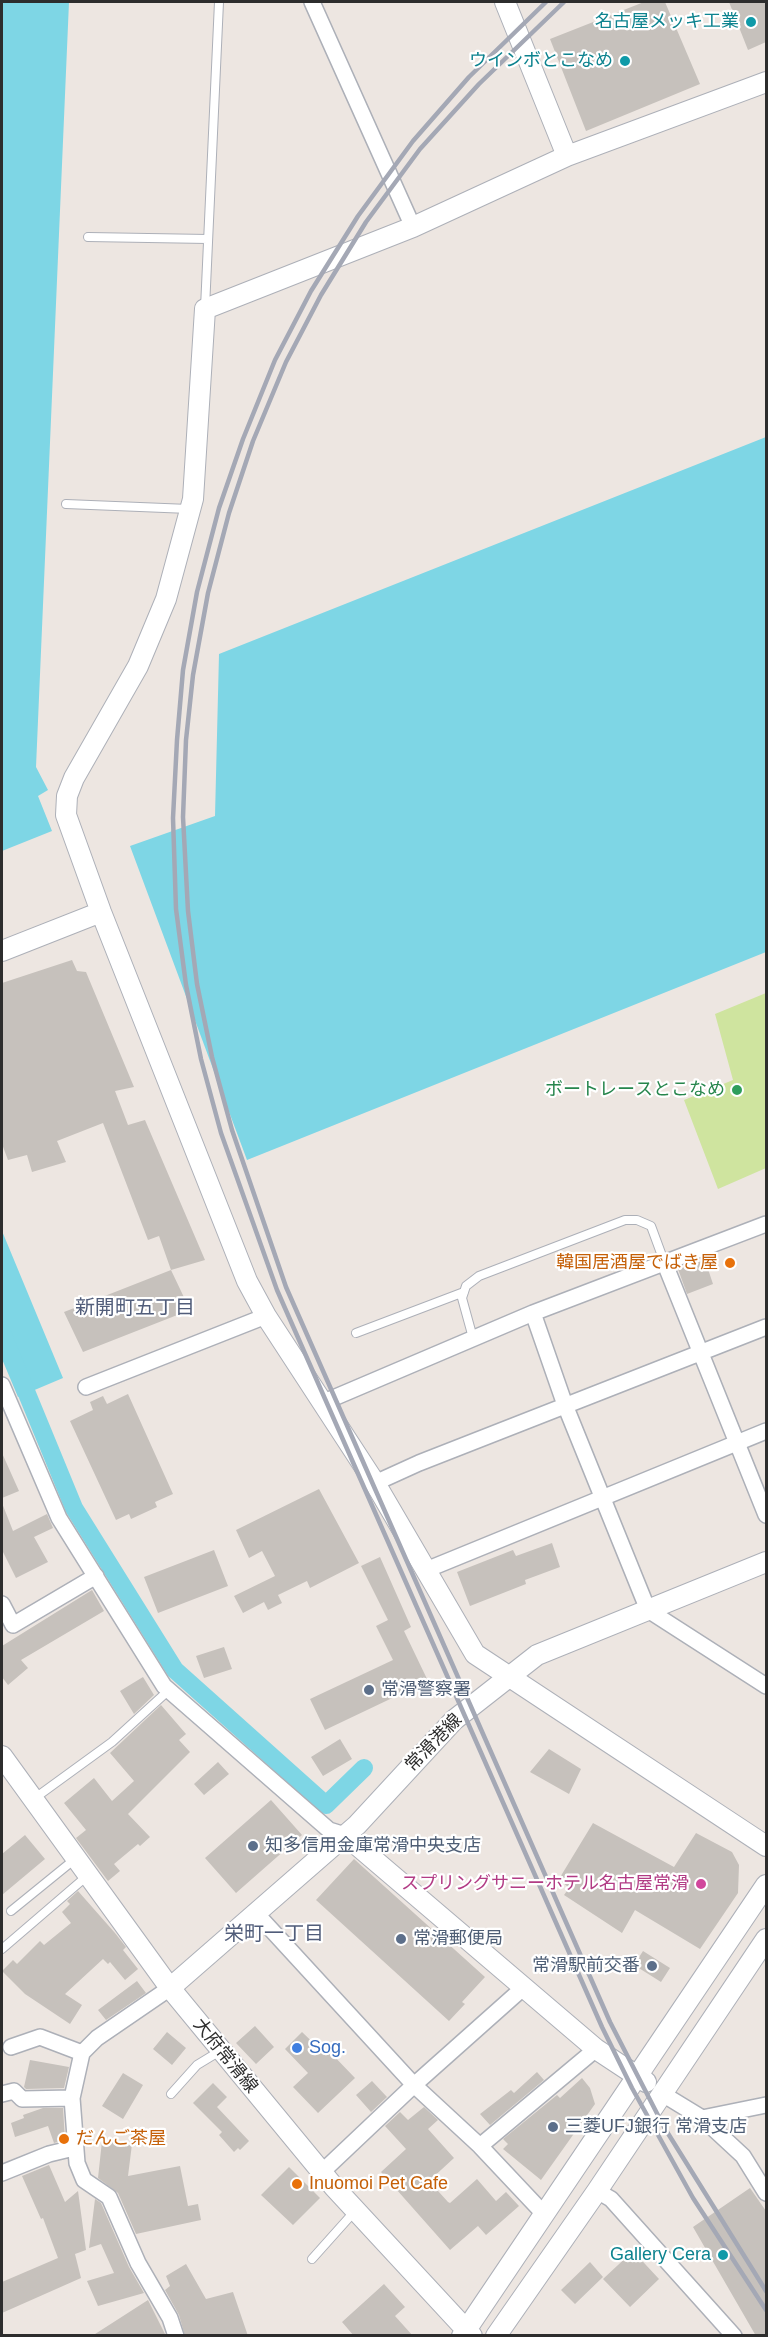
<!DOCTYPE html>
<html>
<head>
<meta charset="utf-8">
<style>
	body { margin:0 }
	#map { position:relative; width:768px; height:2337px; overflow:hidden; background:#ede6e1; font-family:Arial,sans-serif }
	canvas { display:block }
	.frame { position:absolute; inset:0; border:3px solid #2d2d2d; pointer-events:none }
</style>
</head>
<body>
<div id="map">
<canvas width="768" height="2337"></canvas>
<div class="frame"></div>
</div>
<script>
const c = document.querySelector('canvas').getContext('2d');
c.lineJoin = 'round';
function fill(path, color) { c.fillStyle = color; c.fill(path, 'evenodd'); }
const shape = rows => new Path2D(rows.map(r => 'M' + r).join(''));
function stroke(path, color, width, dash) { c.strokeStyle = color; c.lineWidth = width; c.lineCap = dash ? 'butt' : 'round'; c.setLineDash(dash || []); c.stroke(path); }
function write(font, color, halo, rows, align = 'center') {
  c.font = font + ' Arial,"Noto Sans JP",sans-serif'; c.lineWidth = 4.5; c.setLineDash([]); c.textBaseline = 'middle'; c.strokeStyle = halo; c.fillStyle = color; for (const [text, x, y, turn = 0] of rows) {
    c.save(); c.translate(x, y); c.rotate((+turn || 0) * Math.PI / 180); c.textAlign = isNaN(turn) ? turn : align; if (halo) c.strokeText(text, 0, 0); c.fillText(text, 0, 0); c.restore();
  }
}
const pitch = shape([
	[766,993,766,1168,718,1189,684,1100,733,1080,715,1014]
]);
const water = shape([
	[2,2,69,2,36,767,48,790,38,796,52,831,2,851],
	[766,437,766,952,247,1160,130,846,215,816,219,654],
	[2,1231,63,1378,18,1397,2,1359]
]);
const canal = shape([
	[2,1333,74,1508,175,1670,326,1805,364,1768]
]);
const building = shape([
	[644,2,665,2,700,84,586,131,550,39],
	[729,2,766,2,766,42,748,50],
	[72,960,77,971,86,972,134,1087,115,1091,128,1125,145,1120,205,1260,171,1270,159,1236,148,1240,103,1123,57,1141,66,1162,32,1172,27,1155,8,1160,2,1144,2,983],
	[705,1260,713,1284,687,1294,678,1269],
	[171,1270,190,1310,83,1352,64,1312],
	[128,1394,173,1494,155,1502,157,1507,131,1519,129,1514,116,1520,70,1421,93,1410,90,1402,103,1396,107,1404],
	[2,1453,19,1491,2,1498],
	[319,1489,359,1563,310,1588,307,1581,278,1595,282,1603,268,1610,264,1602,243,1613,234,1596,275,1576,262,1551,249,1558,236,1530],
	[2,1503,13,1531,47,1514,53,1528,34,1537,48,1562,16,1578,2,1550],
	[552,1543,560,1567,525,1580,526,1584,470,1606,457,1572,513,1550,516,1556],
	[214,1550,228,1586,158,1613,144,1577],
	[380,1557,411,1627,404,1631,428,1681,325,1730,310,1699,393,1660,376,1626,388,1620,361,1566],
	[92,1590,104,1611,21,1660,28,1668,8,1685,2,1677,2,1646],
	[224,1647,232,1669,204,1678,196,1656],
	[143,1677,154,1695,134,1714,120,1691],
	[161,1705,186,1734,179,1740,190,1752,128,1814,150,1837,140,1846,138,1844,114,1864,120,1871,108,1881,76,1838,86,1830,64,1803,94,1778,112,1801,134,1781,110,1753],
	[340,1739,352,1759,323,1776,311,1757],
	[549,1749,581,1769,569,1794,530,1772],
	[218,1762,229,1774,204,1795,194,1784],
	[271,1800,302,1835,236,1893,205,1858],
	[593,1823,674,1867,696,1833,732,1852,739,1865,738,1893,700,1949,635,1910,622,1933,564,1895,569,1888,559,1879],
	[25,1835,45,1859,2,1895,2,1854],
	[354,1859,485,1977,462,2002,465,2004,449,2021,316,1900],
	[78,1891,115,1933,126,1947,123,1950,138,1969,125,1980,110,1962,108,1964,103,1959,65,1994,82,2005,70,2024,25,1994,2,1971,13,1960,17,1964,40,1941,44,1945,71,1923,62,1912,70,1904,67,1901],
	[643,1951,670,1968,661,1982,634,1965],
	[137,1981,146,1993,106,2020,98,2010],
	[255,2026,274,2047,256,2064,236,2043],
	[167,2032,186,2048,172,2065,153,2049],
	[302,2032,326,2055,330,2052,355,2078,318,2113,293,2087,308,2073,285,2049],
	[30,2060,69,2067,64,2088,26,2089,24,2087],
	[537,2072,544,2080,490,2125,480,2114,511,2090,514,2093],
	[123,2073,143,2085,123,2119,102,2106],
	[582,2078,590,2088,595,2104,541,2180,503,2149,508,2144,503,2139,557,2095,560,2098],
	[372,2081,387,2097,371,2112,356,2095],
	[213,2083,227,2097,217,2107,249,2141,240,2150,238,2148,234,2152,219,2135,222,2132,193,2103],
	[424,2107,438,2120,428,2129,454,2158,429,2181,448,2202,450,2203,477,2179,496,2201,506,2192,519,2206,486,2235,478,2226,450,2250,381,2172,406,2149,385,2126,400,2112,408,2120],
	[43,2108,63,2108,65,2140,54,2143,48,2126,15,2137,11,2123,24,2118,23,2115],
	[102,2141,132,2144,128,2176,180,2166,188,2206,198,2204,201,2220,136,2234,118,2193,98,2178],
	[49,2165,65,2202,78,2191,86,2250,75,2254,81,2278,2,2313,2,2282,58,2258,43,2218,41,2219,22,2176],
	[289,2167,320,2198,293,2225,261,2195],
	[750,2188,766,2211,766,2336,756,2336,693,2227],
	[95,2199,101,2203,129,2267,144,2293,98,2306,87,2281,114,2273,101,2244,89,2248],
	[633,2251,659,2279,630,2307,603,2279],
	[590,2262,603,2277,575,2304,561,2290],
	[186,2264,206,2299,233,2292,248,2336,185,2336,179,2315,165,2290,170,2286,166,2276],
	[384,2284,405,2307,395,2316,413,2336,354,2336,342,2322],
	[148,2300,166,2336,92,2336]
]);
const lane = shape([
	[88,237,208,239],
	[205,308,219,2],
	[66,504,189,509],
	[356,1333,464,1292],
	[473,1338,462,1298,466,1286,479,1276,625,1220,637,1220,651,1226,665,1264],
	[35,1798,112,1742,169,1690],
	[11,1911,75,1859],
	[2,1949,87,1876],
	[171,2094,197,2065,220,2051],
	[312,2259,354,2212]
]);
const street = shape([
	[312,2,413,227],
	[665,1264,766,1515],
	[533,1313,565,1405,648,1610,766,1686],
	[2,1385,59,1518,164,1686,329,1830,345,1835],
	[86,1387,266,1316],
	[324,1402,533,1313,766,1224],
	[375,1483,419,1463,766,1327],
	[426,1570,766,1431],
	[2,1604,13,1625,96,1576],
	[255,1912,414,2085,480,2146,545,2215],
	[170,1988,97,2038,82,2053,72,2098,77,2163,84,2180,109,2197,138,2263,170,2318,176,2336],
	[11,2047,40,2037,82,2053],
	[661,2093,702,2118,743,2156,766,2193],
	[2,2094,14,2091,22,2099,72,2098],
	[702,2118,766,2105],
	[480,2146,596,2049],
	[322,2172,414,2085,523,1988],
	[2,2173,49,2154,74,2148],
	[597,2191,611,2199,734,2336]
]);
const secondary = shape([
	[505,2,567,156],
	[766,82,567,156,413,227,205,309,193,499,166,599,138,666,74,778,67,796,66,815,101,912,247,1281,266,1316,375,1483,475,1654,766,1846],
	[2,951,101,912],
	[2,1756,170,1988,334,2187,472,2336],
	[345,1835,596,2049,646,2082],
	[170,1988,357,1825,454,1720,537,1655,766,1562],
	[462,2336,766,1885],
	[496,2336,597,2191,766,1939]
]);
const rail = shape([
	[546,2,469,77,413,141,358,216,311,291,275,360,243,439,219,508,197,592,183,670,177,740,173,818,176,909,186,985,201,1059,221,1133,277,1290,602,2027,632,2088,693,2198,766,2310],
	[564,2,479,84,420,149,366,222,321,295,286,362,253,441,229,513,208,593,193,675,186,740,183,817,188,911,197,984,212,1057,232,1130,286,1287,610,2022,664,2127,766,2291]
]);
const markers = [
	[751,22,6,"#0f9aa8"],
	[625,61,6,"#0f9aa8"],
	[737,1090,6,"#2e9e5b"],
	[730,1263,6,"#e8710a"],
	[369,1690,6,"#5c6f8a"],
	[253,1846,6,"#5c6f8a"],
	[701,1884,6,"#d1479c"],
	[401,1939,6,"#5c6f8a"],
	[652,1966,6,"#5c6f8a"],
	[297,2048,6,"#3f7fe0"],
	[553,2127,6,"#5c6f8a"],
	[64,2139,6,"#e8710a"],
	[297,2184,6,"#e8710a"],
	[723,2255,6,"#0f9aa8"]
];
const cultureNames = [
	["名古屋メッキ工業",739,22],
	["ウインボとこなめ",613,61],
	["Gallery Cera",711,2255]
];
const leisureNames = [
	["ボートレースとこなめ",725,1090]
];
const foodNames = [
	["韓国居酒屋でばき屋",718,1263,"right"],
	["だんご茶屋",76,2139],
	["Inuomoi Pet Cafe",309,2184]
];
const serviceNames = [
	["常滑警察署",381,1690],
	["知多信用金庫常滑中央支店",265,1846],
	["常滑郵便局",413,1939],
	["常滑駅前交番",640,1966,"right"],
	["三菱UFJ銀行 常滑支店",565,2127]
];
const streetNames = [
	["常滑港線",434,1743,-46],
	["大府常滑線",225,2056,51]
];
const hotelNames = [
	["スプリングサニーホテル名古屋常滑",689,1884]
];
const shopNames = [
	["Sog.",309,2048]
];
const neighbourhoodNames = [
	["新開町五丁目",135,1308],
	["栄町一丁目",274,1934]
];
fill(pitch, '#cfe49f');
fill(water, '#7ed6e5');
stroke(canal, '#7ed6e5', 18);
fill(building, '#c6c1bc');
stroke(lane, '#adb0b8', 10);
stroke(street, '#adb0b8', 18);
stroke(secondary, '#adb0b8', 22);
stroke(lane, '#fff', 8);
stroke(street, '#fff', 15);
stroke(secondary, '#fff', 20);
stroke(rail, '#a4a8b5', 4.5);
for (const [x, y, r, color] of markers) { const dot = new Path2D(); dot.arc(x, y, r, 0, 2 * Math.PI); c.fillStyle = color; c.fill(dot); stroke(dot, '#fff', 2); }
write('18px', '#0d838f', '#fff', cultureNames, 'right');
write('18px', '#27864d', '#fff', leisureNames, 'right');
write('18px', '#c56008', '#fff', foodNames, 'left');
write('18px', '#4e5e75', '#fff', serviceNames, 'left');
write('18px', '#2d2d2d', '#fff', streetNames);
write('18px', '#b23c85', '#fff', hotelNames, 'right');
write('18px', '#366cbe', '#fff', shopNames, 'left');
write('20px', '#515d7a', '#fff', neighbourhoodNames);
</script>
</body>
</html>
